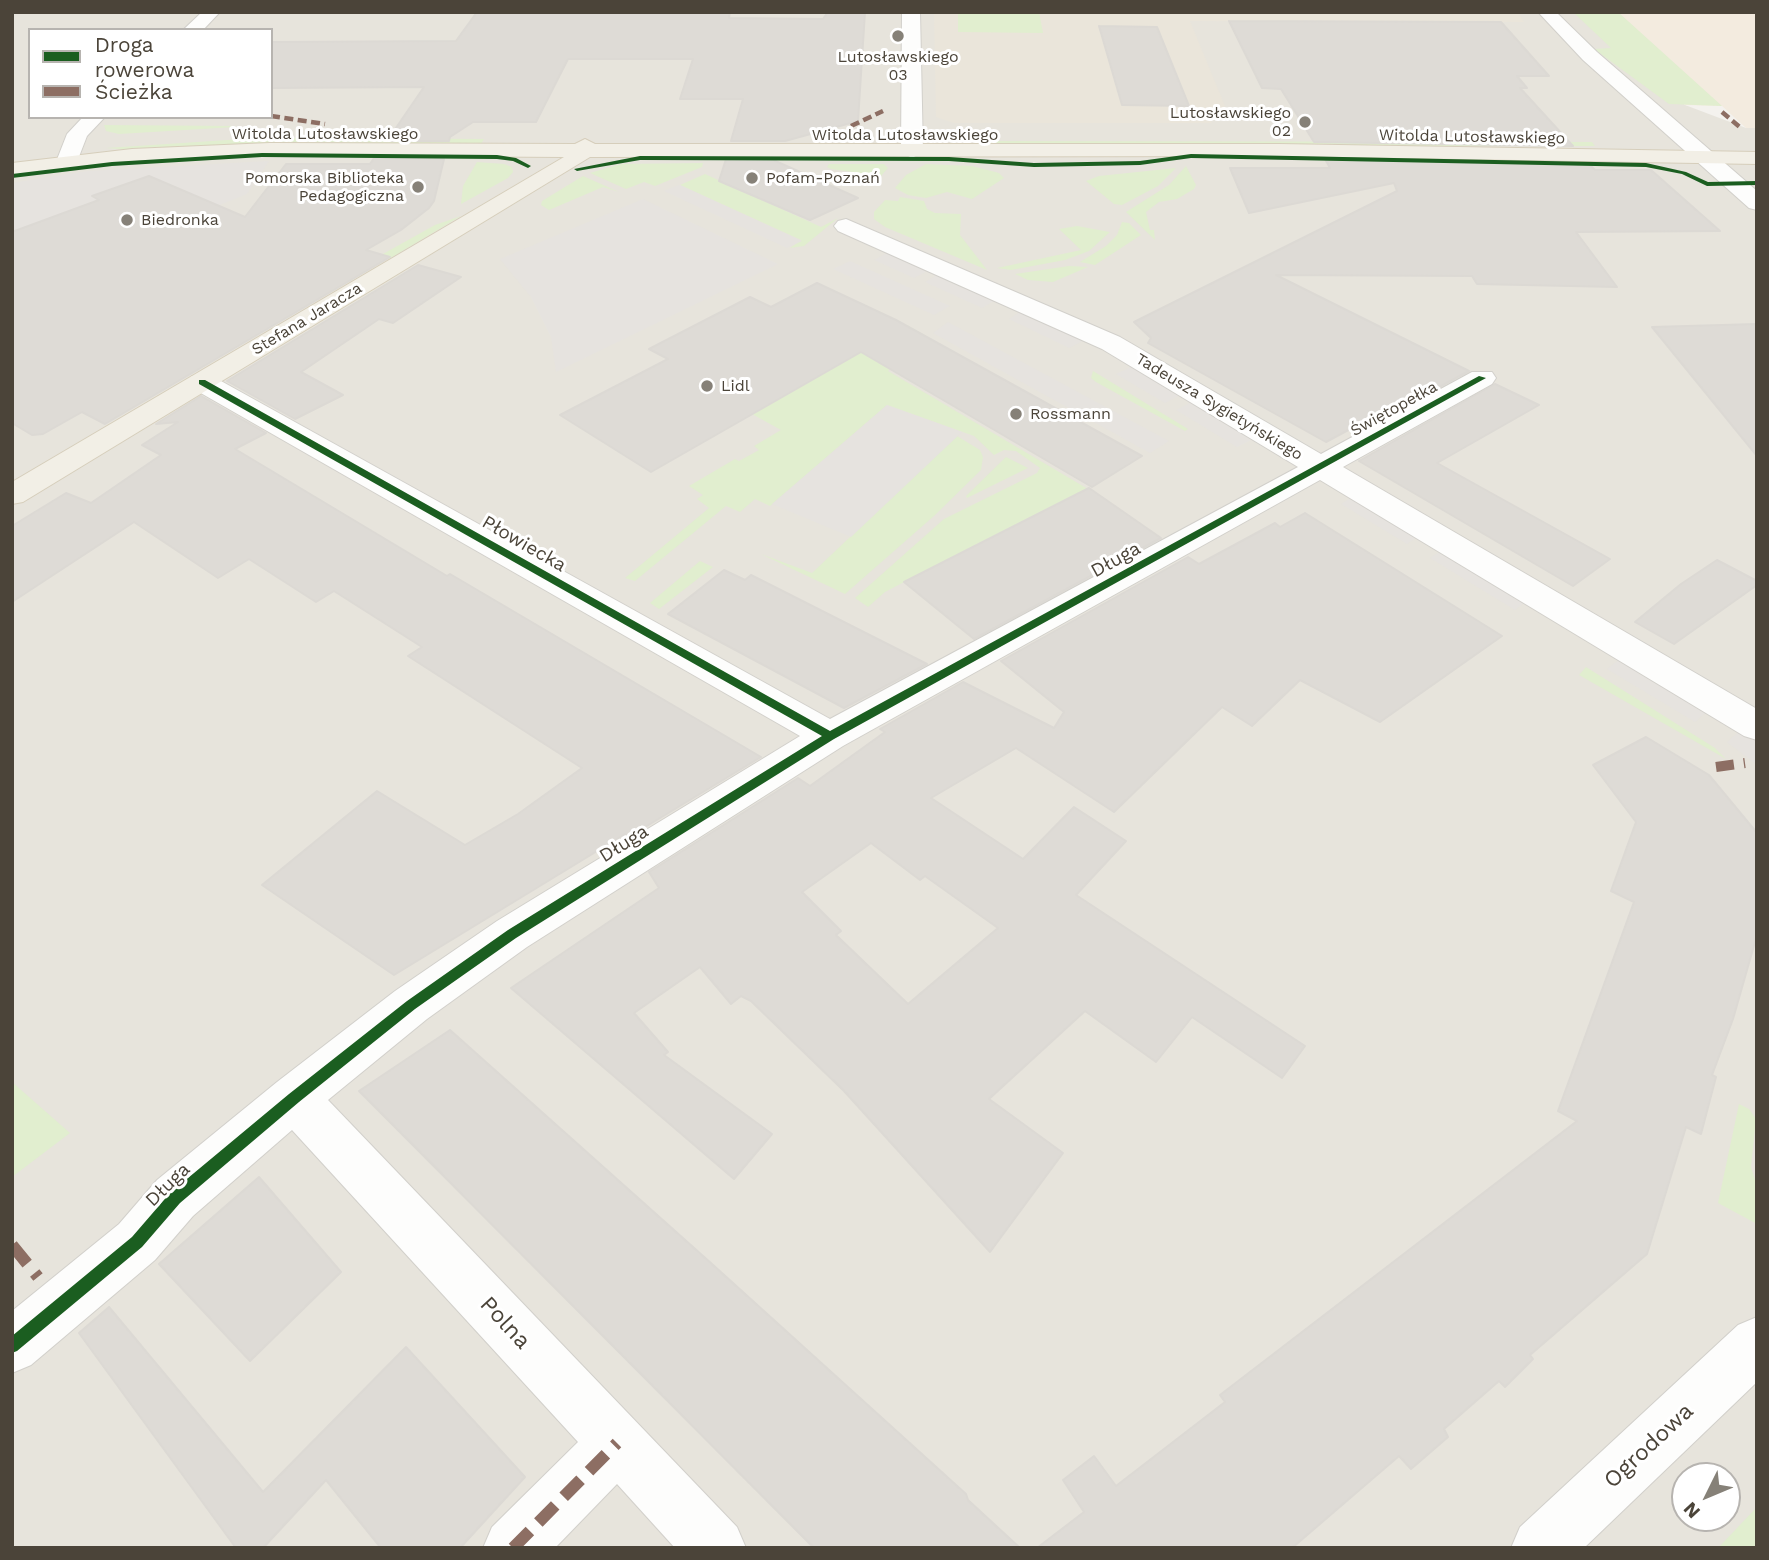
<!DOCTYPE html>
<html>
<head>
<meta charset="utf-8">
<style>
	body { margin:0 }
	#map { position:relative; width:1769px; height:1560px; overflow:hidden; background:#f4f2ee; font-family:"Work Sans",sans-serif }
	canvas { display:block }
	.frame { position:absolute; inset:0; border:14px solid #4b4439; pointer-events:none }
	.legend { position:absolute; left:28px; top:28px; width:245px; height:91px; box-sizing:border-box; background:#fff; border:2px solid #b7b4b0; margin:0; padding:9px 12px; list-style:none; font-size:21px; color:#4b4439 }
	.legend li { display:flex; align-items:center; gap:14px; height:35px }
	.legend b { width:35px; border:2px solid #b7b4b0 }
	.north { position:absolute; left:1671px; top:1462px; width:70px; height:70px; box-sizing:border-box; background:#fff; border:2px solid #b7b4b0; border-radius:50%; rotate:227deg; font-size:19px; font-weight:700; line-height:28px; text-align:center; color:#4b4439 }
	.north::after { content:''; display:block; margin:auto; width:24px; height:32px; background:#868178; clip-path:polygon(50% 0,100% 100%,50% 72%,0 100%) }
</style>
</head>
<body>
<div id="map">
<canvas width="1769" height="1560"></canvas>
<div class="frame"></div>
<ul class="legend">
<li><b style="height:9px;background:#1b5e20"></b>Droga rowerowa</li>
<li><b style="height:9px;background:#8d6e63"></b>Ścieżka</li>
</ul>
<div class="north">N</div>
</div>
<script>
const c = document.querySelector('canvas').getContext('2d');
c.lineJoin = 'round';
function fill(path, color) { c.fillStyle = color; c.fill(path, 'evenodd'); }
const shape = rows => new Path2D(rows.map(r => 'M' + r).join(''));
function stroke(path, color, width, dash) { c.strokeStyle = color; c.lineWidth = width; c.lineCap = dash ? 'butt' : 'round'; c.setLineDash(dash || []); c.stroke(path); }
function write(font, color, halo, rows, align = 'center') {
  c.font = font + ' "Work Sans",sans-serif'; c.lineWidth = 6; c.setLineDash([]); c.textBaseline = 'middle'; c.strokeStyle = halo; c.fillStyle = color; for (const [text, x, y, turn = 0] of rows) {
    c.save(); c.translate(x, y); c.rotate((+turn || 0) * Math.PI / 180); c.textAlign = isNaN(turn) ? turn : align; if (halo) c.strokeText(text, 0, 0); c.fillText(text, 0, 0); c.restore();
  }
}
const residential = shape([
	[12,12,1580,12,1685,105,1746,128,1757,128,1757,1548,12,1548],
	[30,30,271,30,271,117,30,117],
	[1685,1476,1727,1476,1727,1518,1685,1518]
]);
const commercial = shape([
	[1580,12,1757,12,1757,128,1746,128,1722,106,1685,105]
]);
const education = shape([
	[934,12,1518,12,1524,22,1190,21,1229,116,1209,116,1212,123,954,123,936,117]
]);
const green = shape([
	[958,12,1039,12,1043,33,958,32],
	[1573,12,1618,12,1722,106,1669,104,1594,49,1611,48],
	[104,125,235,126,235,127,119,134,106,131],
	[258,138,297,138,484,139,481,144,291,142,132,150,106,148],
	[983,141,1592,142,1595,146,984,146],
	[477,162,504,164,512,167,513,172,508,178,461,204,463,186],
	[703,163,702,167,655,186,644,182,626,189,590,173,621,164],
	[829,164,884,164,888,168,881,176,831,169,827,167],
	[926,164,972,166,999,173,1004,178,972,199,947,192,926,198,908,195,895,188,906,175],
	[1186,166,1196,185,1194,189,1177,199,1159,202,1146,212,1150,230,1154,230,1155,240,1126,212,1169,185],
	[1176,168,1158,186,1122,205,1114,204,1086,181,1099,176],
	[705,174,821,227,838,218,804,246,790,248,801,240,680,185],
	[583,176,619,192,603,187,549,210,541,205,542,201],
	[900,197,924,201,927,209,935,213,961,214,960,235,987,270,885,227,874,219,874,212,885,200,898,201],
	[461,216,389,259,374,259,435,225],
	[1122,222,1129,223,1141,235,1095,265,1080,262,1106,246,1117,235],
	[1077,226,1110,232,1089,251,1065,260,1011,270,997,268,1081,250,1059,229],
	[1069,266,1088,267,1053,282,1028,280,1015,274],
	[907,325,928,337,888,371,1093,492,1078,500,1073,496,973,546,885,592,868,607,855,598,944,519,1037,473,1040,468,1016,451,1004,450,994,455,974,436,887,405,770,506,755,499,740,512,726,506,635,581,625,578,709,508,697,499,703,495,689,486,735,459,739,461,759,450,754,446,781,430,752,414],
	[1093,371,1188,429,1185,431,1096,382,1091,378],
	[957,436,980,450,983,457,981,470,934,516,845,594,761,554,812,573],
	[1006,457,1028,468,967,498,966,496],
	[700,561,713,567,659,609,650,603],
	[1586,667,1715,748,1726,759,1579,675],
	[12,1082,70,1133,12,1177],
	[1739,1104,1749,1109,1756,1119,1751,1167,1757,1186,1757,1224,1718,1203],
	[1757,1507,1757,1548,1718,1548]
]);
const parking = shape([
	[269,161,247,194,217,206,148,176,92,196,99,200,12,232,12,183,88,171],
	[679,185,680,185,802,241,787,248,664,191],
	[643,199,778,264,556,372,551,337,531,297,500,259],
	[889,252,929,270,914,278,874,260],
	[850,261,950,306,934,315,833,269],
	[939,274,997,299,982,308,925,282],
	[1023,310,1085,340,1069,348,1009,319],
	[948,322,1169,441,1150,453,933,333],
	[1133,366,1182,394,1165,403,1116,374],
	[1194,401,1255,438,1237,447,1176,410],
	[887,405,962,432,851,537,772,504],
	[1354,496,1420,535,1407,544,1341,504],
	[1443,550,1528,600,1515,610,1430,558],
	[1623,657,1710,709,1695,722,1607,669],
	[1742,729,1757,740,1757,765,1727,742]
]);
const building = shape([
	[477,12,730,12,729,18,823,19,828,12,865,12,858,121,785,141,731,141,743,99,680,99,693,59,568,59,536,122,473,122,450,137,449,141,387,141,424,87,271,88,271,42,456,41,477,12],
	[1229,21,1501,22,1549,76,1517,76,1527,88,1520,88,1573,146,1314,142,1281,89,1262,88,1229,21],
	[1099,26,1157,27,1189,106,1122,105,1099,26],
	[374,158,444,159,434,201,429,208,401,230,366,250,390,257,105,424,82,412,43,434,32,435,12,423,12,232,99,200,92,196,149,176,245,217,286,164,370,164,374,158],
	[726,159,771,159,858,198,810,220,719,181,726,159],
	[1325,159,1589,164,1595,170,1651,170,1720,231,1576,232,1617,287,1477,284,1472,276,1276,275,1469,371,1359,430,1364,422,1368,425,1367,420,1326,442,1148,343,1151,338,1134,322,1397,191,1394,183,1249,213,1230,168,1330,168,1325,159],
	[418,265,461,277,393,323,379,319,301,372,343,395,295,419,227,381,418,265],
	[817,283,896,320,1142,456,1092,487,861,352,651,472,560,415,668,359,649,349,750,297,771,307,817,283],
	[1757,324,1757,456,1652,327,1757,324],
	[1495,384,1539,405,1437,463,1610,559,1573,586,1359,461,1495,384],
	[201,396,266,433,235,449,447,576,450,574,761,757,627,838,625,834,394,975,262,885,377,791,465,845,518,814,582,768,408,656,422,647,334,591,316,602,249,559,218,578,134,522,12,602,12,526,66,493,91,503,161,455,142,445,178,422,156,424,201,396],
	[1089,488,1161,538,974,639,904,582,1089,488],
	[1305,513,1502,636,1380,722,1300,680,1252,726,1222,707,1114,812,1016,748,931,798,1023,859,1074,807,1126,841,1076,895,1305,1046,1282,1078,1192,1017,1156,1062,1085,1011,989,1099,1063,1153,990,1252,844,1091,751,1001,741,996,731,1004,700,967,634,1013,668,1052,664,1055,772,1134,734,1179,511,988,659,888,649,872,798,778,810,786,885,732,880,729,963,682,1054,728,1064,712,1001,661,1188,557,1199,564,1275,523,1280,527,1305,513],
	[871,843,920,880,925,876,998,928,908,1004,836,935,841,931,802,892,871,843],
	[1717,560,1757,581,1757,585,1674,644,1635,622,1681,584,1717,560],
	[724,570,745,580,751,575,927,664,844,708,668,614,724,570],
	[1646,737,1709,775,1757,833,1757,935,1733,1019,1712,1075,1716,1077,1701,1134,1686,1127,1647,1254,1530,1355,1533,1359,1505,1387,1499,1381,1444,1429,1448,1437,1411,1469,1399,1456,1292,1548,1037,1548,1084,1512,1063,1480,1094,1456,1116,1486,1225,1402,1220,1395,1577,1121,1558,1111,1634,902,1611,891,1636,822,1593,765,1646,737],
	[450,1030,712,1264,966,1494,968,1500,1020,1548,814,1548,359,1091,450,1030],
	[259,1177,341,1272,250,1361,159,1264,259,1177],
	[109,1307,263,1492,406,1347,525,1477,460,1548,381,1548,326,1480,263,1548,236,1548,79,1333,109,1307]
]);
const minor = shape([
	[202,12,220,12,203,30,183,30,202,12],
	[902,12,920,12,923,152,912,158,901,152,902,12],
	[1538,12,1556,12,1597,52,1757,191,1757,210,1749,208,1583,60,1538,12],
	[83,117,105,117,87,136,75,167,59,167,56,162,67,134,83,117],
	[846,219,1120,337,1321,454,1472,372,1492,372,1496,378,1492,384,1343,467,1757,709,1757,740,1744,736,1320,480,843,746,527,947,427,1019,328,1100,737,1527,746,1548,675,1548,617,1484,555,1548,483,1548,492,1527,578,1442,292,1130,193,1216,155,1260,31,1365,12,1373,12,1311,119,1224,157,1180,277,1082,395,991,497,921,800,736,192,388,188,382,192,376,212,376,830,719,1298,467,1102,349,838,231,834,226,838,221,846,219],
	[1757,1317,1757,1382,1584,1548,1511,1548,1520,1527,1738,1325,1757,1317]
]);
const major = shape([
	[585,139,595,144,1279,144,1757,152,1757,164,1279,156,590,157,23,502,12,504,12,482,564,157,270,155,132,161,12,175,12,163,132,149,270,143,575,144,585,139]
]);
const quietFar2 = shape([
	[1722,112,1742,129],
	[271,116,325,124],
	[851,126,883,111]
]);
const quietFar1 = shape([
	[1716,767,1745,763]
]);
const quiet = shape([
	[12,1245,38,1277],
	[513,1548,617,1443]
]);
const cycleway = shape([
	[262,153,497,155,516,158,531,166,528,168,513,161,497,159,262,157,112,166,12,178,12,174,112,162,262,153],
	[1191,154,1646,163,1686,172,1708,182,1757,181,1757,185,1707,186,1682,174,1646,167,1191,158,1140,165,1034,167,949,161,640,160,577,171,574,169,640,156,949,157,1034,163,1140,161,1191,154],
	[1479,376,1486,378,834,739,516,938,415,1009,299,1102,180,1203,142,1247,17,1351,12,1353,12,1336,132,1237,170,1193,289,1094,407,1001,508,930,822,736,199,384,199,380,205,380,830,731,1479,376]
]);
const markers = [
	[898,36,7,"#868178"],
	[1305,122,7,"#868178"],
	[752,178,7,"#868178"],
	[418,187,7,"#868178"],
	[127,220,7,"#868178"],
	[707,386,7,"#868178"],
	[1016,414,7,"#868178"]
];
const farPoinames = [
	["Lutosławskiego",898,57,"center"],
	["03",898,75,"center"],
	["Lutosławskiego",1291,113,"right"],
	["02",1291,131,"right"],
	["Pomorska Biblioteka",404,178,"right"],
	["Pedagogiczna",404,196,"right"],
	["Pofam-Poznań",766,178],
	["Biedronka",141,220],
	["Lidl",721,386],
	["Rossmann",1030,414]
];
const farStreetnames = [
	["Witolda Lutosławskiego",325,134],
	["Witolda Lutosławskiego",905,135],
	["Witolda Lutosławskiego",1472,137,1],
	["Stefana Jaracza",307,319,-31],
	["Tadeusza Sygietyńskiego",1219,407,31],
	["Świętopełka",1394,409,-29]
];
const streetNames = [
	["Płowiecka",524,544,30],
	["Długa",1116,560,-29],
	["Długa",624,844,-32],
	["Długa",168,1185,-44]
];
const nearStreetnames = [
	["Polna",505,1323,47],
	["Ogrodowa",1649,1446,-43]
];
fill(residential, '#e7e4dc');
fill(commercial, '#f3ebdf');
fill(education, '#eae5da');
fill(green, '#e1eecf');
fill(parking, '#e6e3df');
fill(building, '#dedbd6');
stroke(building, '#dcd9d4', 2);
stroke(minor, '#d2d0cb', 2);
stroke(major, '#d6cebb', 2);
fill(minor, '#fdfdfc');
fill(major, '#f2efe6');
stroke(quietFar2, '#8d6e63', 4.5, [9, 4.5]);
stroke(quietFar1, '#8d6e63', 10, [18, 10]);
stroke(quiet, '#8d6e63', 12, [24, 12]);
fill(cycleway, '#1b5e20');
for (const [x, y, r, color] of markers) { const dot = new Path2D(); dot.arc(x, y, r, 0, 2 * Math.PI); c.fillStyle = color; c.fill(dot); stroke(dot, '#fff', 2.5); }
write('16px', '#4b4439', '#fff', farPoinames, 'left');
write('16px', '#4b4439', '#fff', farStreetnames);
write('19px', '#4b4439', '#fff', streetNames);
write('23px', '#4b4439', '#fff', nearStreetnames);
</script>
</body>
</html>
